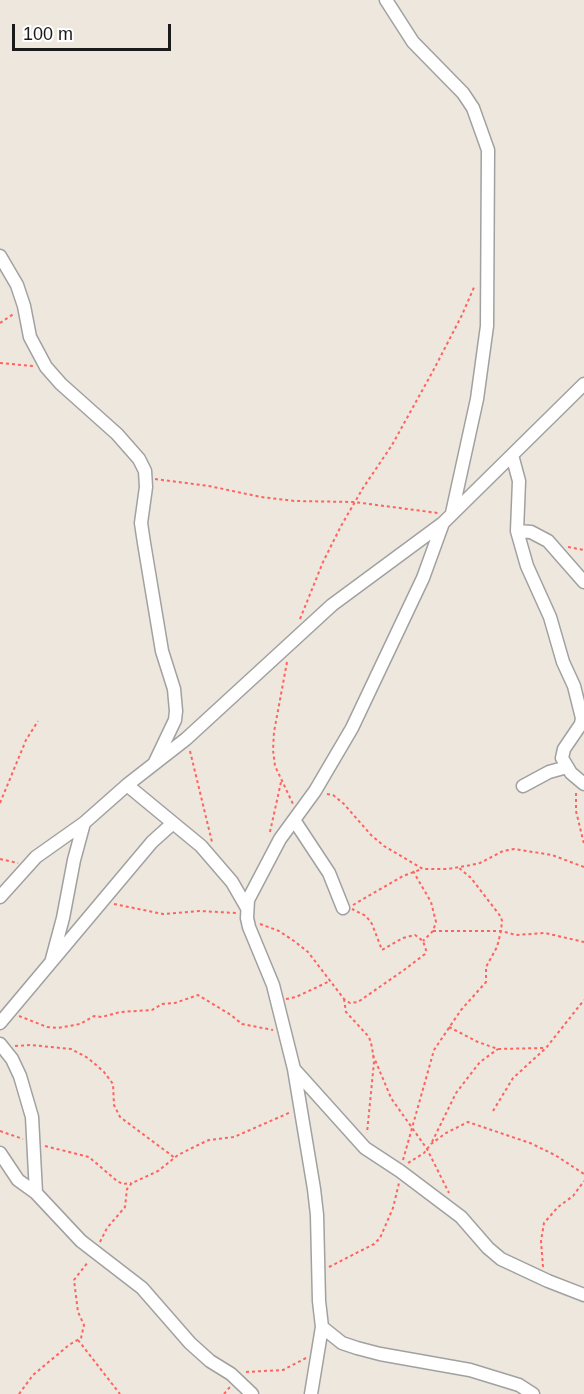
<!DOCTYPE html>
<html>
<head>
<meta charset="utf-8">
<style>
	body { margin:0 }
	#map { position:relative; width:584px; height:1394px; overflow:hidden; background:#ede7de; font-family:Helvetica,sans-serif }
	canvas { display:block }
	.scale { position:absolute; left:12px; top:24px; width:159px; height:27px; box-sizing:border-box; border:3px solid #1a1a1a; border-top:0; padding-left:8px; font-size:18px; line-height:21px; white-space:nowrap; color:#1a1a1a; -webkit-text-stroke:4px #fff; paint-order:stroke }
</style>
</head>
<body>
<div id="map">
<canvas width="584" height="1394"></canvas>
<div class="scale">100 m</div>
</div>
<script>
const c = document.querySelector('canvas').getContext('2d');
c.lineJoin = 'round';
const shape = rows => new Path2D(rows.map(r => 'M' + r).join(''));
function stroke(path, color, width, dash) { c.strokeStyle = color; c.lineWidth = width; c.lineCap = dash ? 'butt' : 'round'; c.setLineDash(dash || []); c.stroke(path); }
const path = shape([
	[0,323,15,313],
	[0,363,33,366],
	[155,479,209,486,261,497,295,501,354,502,438,513],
	[568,547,584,550],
	[300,619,323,562,341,526,363,488,392,445,433,371,462,315,475,285],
	[287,662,274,732,273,750,275,766,293,804],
	[190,751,212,842],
	[576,793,576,811,584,844],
	[327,794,333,795,344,804,371,835,384,846,423,869,448,869,471,865,480,863,503,851,514,849,552,855,584,867],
	[0,803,26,740,38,721],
	[270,832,281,782],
	[0,859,18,863],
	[413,871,431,902,436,922,433,931,423,941],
	[114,904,163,914,199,911,236,913],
	[353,905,403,876,422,869],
	[260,924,279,931,294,941,308,952,344,999,350,1003,358,1002,404,970,425,954,426,950,423,941,415,935,403,938,382,950,372,924,366,916,352,909],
	[433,931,501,931,516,935,545,933,584,942],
	[286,999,296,997,330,981],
	[344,999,346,1012,369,1037,372,1047,374,1062,367,1133],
	[19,1016,47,1027,58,1028,80,1024,94,1016,102,1017,120,1012,152,1010,162,1004,175,1003,198,995,231,1015,242,1024,273,1030],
	[449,1027,478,1042,498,1049,546,1048],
	[15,1046,31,1045,71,1049,88,1058,104,1072,113,1084,114,1105,120,1117,175,1158],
	[373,1055,391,1098,427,1149,449,1193],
	[493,1111,513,1078,546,1048,584,1000],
	[0,1131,23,1139],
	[432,1142,456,1093,480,1062,498,1049],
	[45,1146,89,1157,117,1181,123,1184,131,1183],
	[403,1160,434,1050,461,1010,486,982,486,967,497,947,501,931,502,921,501,917,471,878,458,867],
	[408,1163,424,1153,431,1144,446,1133,468,1122,530,1143,555,1155,584,1174],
	[100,1242,107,1228,125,1207,127,1189,132,1183,158,1171,178,1155,200,1144,209,1140,234,1137,291,1112],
	[329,1267,374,1244,380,1238,393,1208,399,1183],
	[543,1267,541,1241,544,1223,558,1207,573,1196,584,1181],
	[78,1340,120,1394],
	[246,1372,283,1370,306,1358],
	[19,1394,33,1375,69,1345,81,1338,84,1325,78,1312,74,1280,88,1262],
	[224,1394,230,1387]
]);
const minor = shape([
	[386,0,413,42,463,93,473,108,488,150,487,326,477,399,452,513],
	[0,256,17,285,24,306,30,337,46,367,61,384,117,434,139,459,145,471,146,487,141,523,144,543,162,651,174,689,176,711,175,720,155,762],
	[512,455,519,481,517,531,527,566,550,617,563,662,574,686,582,718,581,724,564,749,562,758,571,773,584,784],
	[517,531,531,532,548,541,584,582],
	[127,785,201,846,232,882,247,908],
	[523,786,549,772,567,767],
	[294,820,329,873,343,908],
	[0,897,36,857,84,823,127,785,186,739,332,605,443,523,584,384],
	[52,959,63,918,74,860,84,823],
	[0,1023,136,861,152,842,173,823],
	[0,1044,12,1059,20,1076,32,1117,36,1193],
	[294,1069,365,1148,400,1171,461,1217,488,1248,501,1259,548,1281,584,1295],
	[0,1153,18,1180,36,1193,81,1241,142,1288,190,1343,210,1361,231,1374,252,1394],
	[322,1327,342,1343,357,1348,380,1354,470,1370,519,1385,533,1394],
	[311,1394,322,1327,319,1301,317,1215,314,1189,294,1069,273,985,249,927,247,918,248,900,280,839,315,791,352,728,423,578,443,523]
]);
stroke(minor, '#a1a1a1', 15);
stroke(path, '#ff635e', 2, [3, 3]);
stroke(minor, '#fff', 12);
</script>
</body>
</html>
